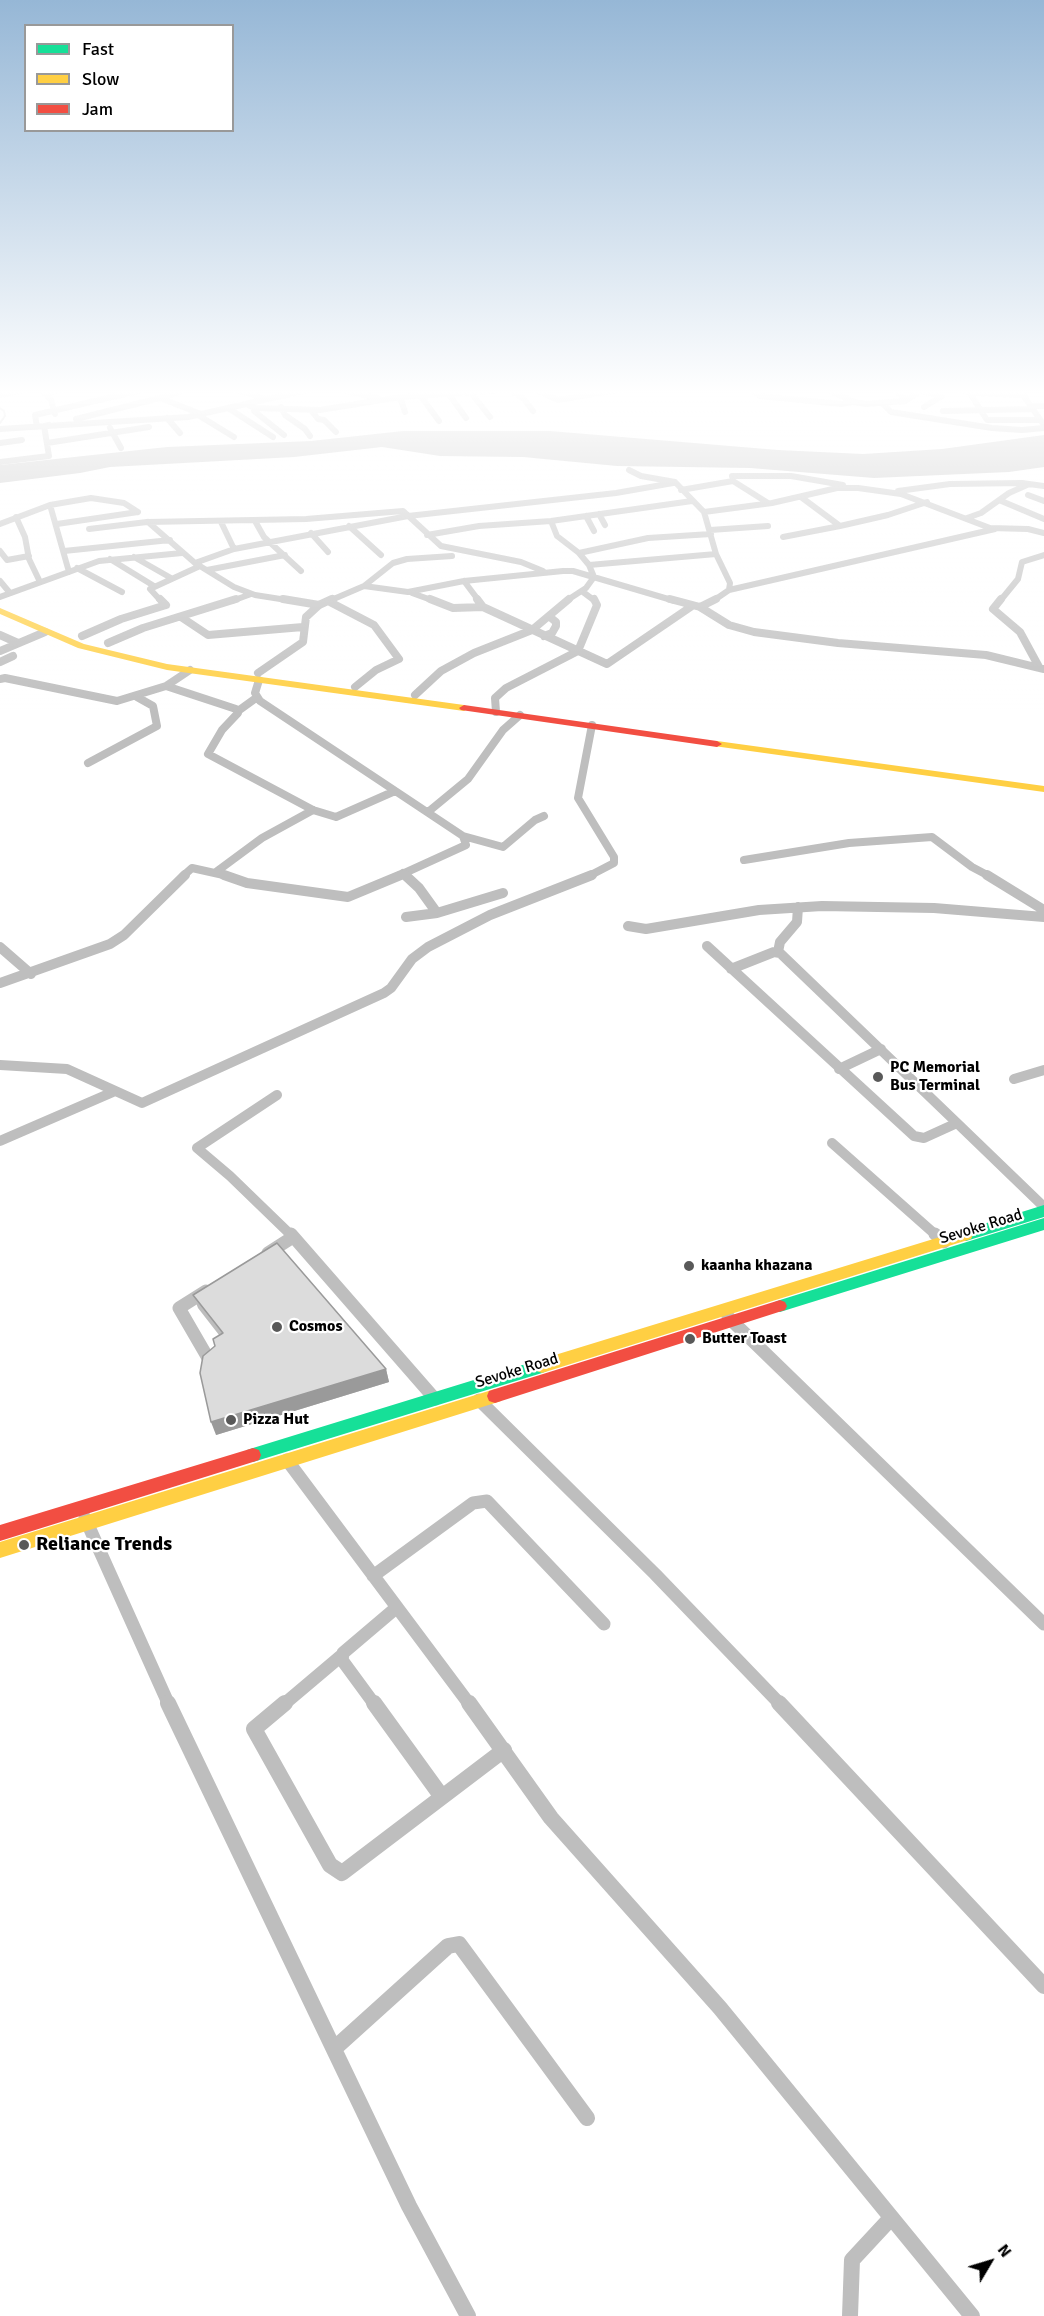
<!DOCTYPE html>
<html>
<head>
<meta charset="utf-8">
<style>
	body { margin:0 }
	#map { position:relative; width:1044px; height:2316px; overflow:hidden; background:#fff; font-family:Signika,sans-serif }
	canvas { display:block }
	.legend { position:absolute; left:24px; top:24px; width:210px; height:108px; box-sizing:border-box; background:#fff; border:2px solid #999; margin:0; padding:8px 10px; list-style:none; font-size:18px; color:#000 }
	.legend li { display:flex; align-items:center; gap:12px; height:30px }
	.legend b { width:30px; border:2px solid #999 }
	.north { position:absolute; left:960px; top:2232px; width:60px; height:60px; -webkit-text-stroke:4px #fff; paint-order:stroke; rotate:52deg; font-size:16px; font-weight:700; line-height:24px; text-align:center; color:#000 }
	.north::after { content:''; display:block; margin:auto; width:21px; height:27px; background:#000; clip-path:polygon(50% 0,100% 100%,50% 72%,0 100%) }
</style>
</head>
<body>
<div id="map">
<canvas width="1044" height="2316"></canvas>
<ul class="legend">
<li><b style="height:8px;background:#16e098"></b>Fast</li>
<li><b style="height:8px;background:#ffcf43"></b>Slow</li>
<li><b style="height:8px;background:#f24e42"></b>Jam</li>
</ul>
<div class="north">N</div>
</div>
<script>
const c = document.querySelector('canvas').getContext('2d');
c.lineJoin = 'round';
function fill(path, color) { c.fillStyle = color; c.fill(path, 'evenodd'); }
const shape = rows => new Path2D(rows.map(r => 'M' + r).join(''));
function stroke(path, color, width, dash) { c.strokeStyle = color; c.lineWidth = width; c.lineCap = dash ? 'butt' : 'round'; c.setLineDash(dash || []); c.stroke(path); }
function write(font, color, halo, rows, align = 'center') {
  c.font = font + ' Signika,sans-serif'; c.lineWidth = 4.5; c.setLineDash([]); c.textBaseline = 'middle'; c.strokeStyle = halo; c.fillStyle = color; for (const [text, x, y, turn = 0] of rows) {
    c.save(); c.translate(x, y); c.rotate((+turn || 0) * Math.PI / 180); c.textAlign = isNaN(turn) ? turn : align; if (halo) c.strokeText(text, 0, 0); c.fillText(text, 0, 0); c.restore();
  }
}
const water = shape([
	[403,431,550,431,778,450,863,454,942,449,1044,435,1044,467,1009,472,874,478,750,468,617,466,523,457,440,456,382,447,294,457,110,467,80,473,0,483,0,465,167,447,311,441]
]);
const stream = shape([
	[0,408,4,411,5,416,0,423]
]);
const streetFar4 = shape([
	[41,389,51,400,55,414],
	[233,389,266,399],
	[339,389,377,398],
	[468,389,490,417],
	[534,389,558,400,624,389],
	[750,389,760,396,841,404,854,402],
	[827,389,854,402,866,404,905,401,924,389],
	[893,389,907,400],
	[956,389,975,393,1023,395,1044,425],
	[510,390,523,398,533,411],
	[916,390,942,396,924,407],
	[969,392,987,420,1039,420],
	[44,393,64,389],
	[448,393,466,418],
	[0,395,29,389],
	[420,395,439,421],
	[400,397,405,412],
	[160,398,201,414],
	[882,403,891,412,992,428,1022,430,1044,428],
	[248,405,255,408,320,410,400,397,517,389],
	[1030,406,1044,406],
	[281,407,285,415,305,429,310,436],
	[228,408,273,437],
	[254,408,254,411,284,435],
	[311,410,318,419,324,420,336,432],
	[943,411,1032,409],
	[198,415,234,437],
	[167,418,180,433],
	[76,419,168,396,186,389],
	[37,427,35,415,146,389],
	[110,428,121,448],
	[0,429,188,417,312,389],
	[0,443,22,440],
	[47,443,149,427],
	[0,462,49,456,44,426,49,425],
	[629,470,641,476,675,482,704,512,716,554,730,583,729,590,713,601],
	[732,476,791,476,843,485],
	[681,490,733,481,768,503],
	[898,491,950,484,1022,483,1044,486],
	[1028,495,1044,501],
	[801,497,840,526,888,515,927,502],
	[999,500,1044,519],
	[50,505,69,572],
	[704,512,772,503,837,488,858,488,901,494,990,528,1028,529,1044,533],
	[599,514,605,525],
	[586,516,594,531],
	[16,517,25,537,29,559,40,582],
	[967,518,981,513,1009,493,1027,485],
	[255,521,264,537,301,571],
	[551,521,557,536,579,553,589,565,594,577,586,588,566,601],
	[148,522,195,563,234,587,255,595,293,601],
	[221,522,234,549],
	[0,524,50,505,91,498,124,503,138,512],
	[57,524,138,512],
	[349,526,381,555],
	[89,529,147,522,306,519,403,511,441,546,521,562,543,571],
	[710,530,768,526],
	[311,533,328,552],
	[427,535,479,526,551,521,692,501],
	[783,537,840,526],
	[0,551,7,560,29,556],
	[64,551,170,540],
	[579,553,648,538,711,534],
	[134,557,171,578],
	[110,559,154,586],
	[195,563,234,549,408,516,616,493,673,483],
	[589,565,716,554],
	[77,568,122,592],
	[207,570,285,555],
	[0,581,10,593],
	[464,581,479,601],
	[364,586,393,563,407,559,452,556],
	[729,590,995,529],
	[583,592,595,601],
	[412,593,434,601],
	[0,597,99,561,182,553],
	[161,601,150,589,200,566],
	[232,601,251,594],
	[329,601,364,586,408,592,464,581,563,571,573,571,675,601],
	[1000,601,1018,579,1022,562,1044,555]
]);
const streetFar3 = shape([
	[160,599,166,605],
	[283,599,319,605],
	[430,599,453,608,483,607,607,664,692,606],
	[477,599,483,607],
	[670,599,700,607,716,599],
	[1001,599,993,609,1020,632,1039,667],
	[328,601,374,625,399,659,376,670,355,687],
	[700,607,729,625,754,632,838,643,986,655,1044,669],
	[181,617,208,635,303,627],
	[0,635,18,643],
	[82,636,121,619,166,605],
	[544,636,552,633,556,626,556,622,550,617],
	[108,643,143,628,236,599],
	[0,651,45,632],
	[0,662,13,656],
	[258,673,303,642,306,617,319,605,332,599],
	[0,679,5,678,117,701,166,686,190,670],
	[259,680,255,693,260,701,463,836,466,845,398,876],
	[166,686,236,709,238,713,222,730,208,754,313,810,336,817,395,791],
	[415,695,441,671,474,653,532,630,569,599],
	[238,711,256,698],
	[496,712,495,698,506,688,578,651,597,605,594,599],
	[88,763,157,726,153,706,137,697],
	[428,812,468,779,503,730,520,715],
	[463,836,503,847,535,820,544,816],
	[744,860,849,843,932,837,972,867,989,876],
	[216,872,262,838,313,810],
	[403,873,407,876],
	[183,876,192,868,228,876],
	[589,876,614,863,614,857,578,798,592,725]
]);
const streetFar2 = shape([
	[224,875,247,883,348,897,401,875],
	[405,875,419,888,437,913,406,917],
	[987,875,1044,910],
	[437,913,503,893],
	[628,926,646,929,759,910,822,906,934,908,1044,917],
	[707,946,914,1136,924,1138,957,1123,1044,1207],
	[0,947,31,974],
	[778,952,780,942,797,922,798,907],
	[731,969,774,952,780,953,957,1123],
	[0,983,110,944,124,935,185,875],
	[0,1065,67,1069,142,1103,384,993,391,988,412,959,428,947,490,915,592,875],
	[839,1069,881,1049],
	[1014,1079,1044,1070],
	[277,1095,197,1148,230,1176,292,1236],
	[0,1141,113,1092],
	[832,1143,937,1236]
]);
const streetFar1 = shape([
	[291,1234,435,1399],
	[935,1234,944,1242],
	[268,1253,293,1237],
	[206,1291,179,1308,208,1358],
	[728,1317,1044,1624],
	[479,1400,655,1574,781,1705],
	[287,1460,470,1705],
	[85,1518,169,1705],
	[373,1576,473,1503,487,1501,604,1624],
	[283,1705,341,1656],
	[375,1705,342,1660,343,1653,396,1608]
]);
const street = shape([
	[168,1703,409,2206,468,2316],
	[285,1703,254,1729,330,1865,342,1873,504,1750],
	[374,1703,442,1797],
	[469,1703,551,1818,720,2008,972,2316],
	[779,1703,1044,1986],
	[335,2048,448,1946,459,1944,587,2118],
	[850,2316,852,2260,891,2218]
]);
const fast = shape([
	[1044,1205,1044,1217,966,1241,961,1239,959,1235,961,1231,1044,1205],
	[1044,1218,1044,1230,780,1312,775,1310,773,1306,775,1302,780,1300,1044,1218],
	[542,1359,547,1361,550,1366,547,1371,542,1373,253,1462,247,1460,245,1455,247,1450,253,1448,542,1359]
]);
const slow = shape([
	[0,608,84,644,167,664,464,705,469,708,464,711,167,670,78,648,0,614,0,608],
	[717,741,1044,786,1044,792,714,746,712,744,717,741],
	[966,1229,971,1231,973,1235,971,1239,542,1373,537,1371,534,1366,537,1361,542,1359,966,1229],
	[495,1389,501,1391,503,1396,501,1401,495,1403,0,1558,0,1542,495,1389]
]);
const jam = shape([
	[464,705,717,741,722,744,717,747,461,710,459,708,464,705],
	[780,1300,785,1302,787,1306,785,1310,495,1403,489,1401,487,1396,489,1391,495,1389,780,1300],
	[253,1448,259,1450,261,1455,259,1460,253,1462,0,1541,0,1525,253,1448]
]);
const wall = shape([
	[193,1295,386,1369,389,1382,216,1435,215,1346,219,1335,198,1308]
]);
const shadedWall = shape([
	[386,1369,389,1382,216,1435,211,1422]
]);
const building = shape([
	[277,1243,386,1369,211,1422,200,1373,203,1356,215,1346,213,1339,223,1333,193,1295,277,1243]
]);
const markers = [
	[878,1077,6,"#595959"],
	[689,1266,6,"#595959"],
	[277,1327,6,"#595959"],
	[690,1339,6,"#595959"],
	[231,1420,6,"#595959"],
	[24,1545,6,"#595959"]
];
const poiNames = [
	["PC Memorial",890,1068],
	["Bus Terminal",890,1086],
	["kaanha khazana",701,1266],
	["Cosmos",289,1327],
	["Butter Toast",702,1339],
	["Pizza Hut",243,1420]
];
const streetNames = [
	["Sevoke Road",981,1227,-17],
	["Sevoke Road",517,1371,-17]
];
const nearPoinames = [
	["Reliance Trends",36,1545]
];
fill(water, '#bcbcbc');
stroke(stream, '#bcbcbc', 2);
stroke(streetFar4, '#bebebe', 6);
stroke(streetFar3, '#bebebe', 8);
stroke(streetFar2, '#bebebe', 10);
stroke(streetFar1, '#bebebe', 13);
stroke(street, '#bebebe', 16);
fill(fast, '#16e098');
fill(slow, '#ffcf43');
fill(jam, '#f24e42');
fill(wall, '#bdbdbd');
fill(shadedWall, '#9a9a9a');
fill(building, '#dcdcdc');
stroke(building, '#9a9a9a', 1.5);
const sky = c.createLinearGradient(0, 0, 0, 713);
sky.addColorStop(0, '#96b7d6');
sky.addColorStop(0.55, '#fff');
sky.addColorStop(1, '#ffffff00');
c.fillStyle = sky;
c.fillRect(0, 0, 1044, 713);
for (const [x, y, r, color] of markers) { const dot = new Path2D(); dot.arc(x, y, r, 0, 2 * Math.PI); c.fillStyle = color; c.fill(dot); stroke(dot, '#fff', 2); }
write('bold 16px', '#000', '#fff', poiNames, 'left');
write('16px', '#000', '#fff', streetNames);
write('bold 20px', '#000', '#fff', nearPoinames, 'left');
</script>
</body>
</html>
